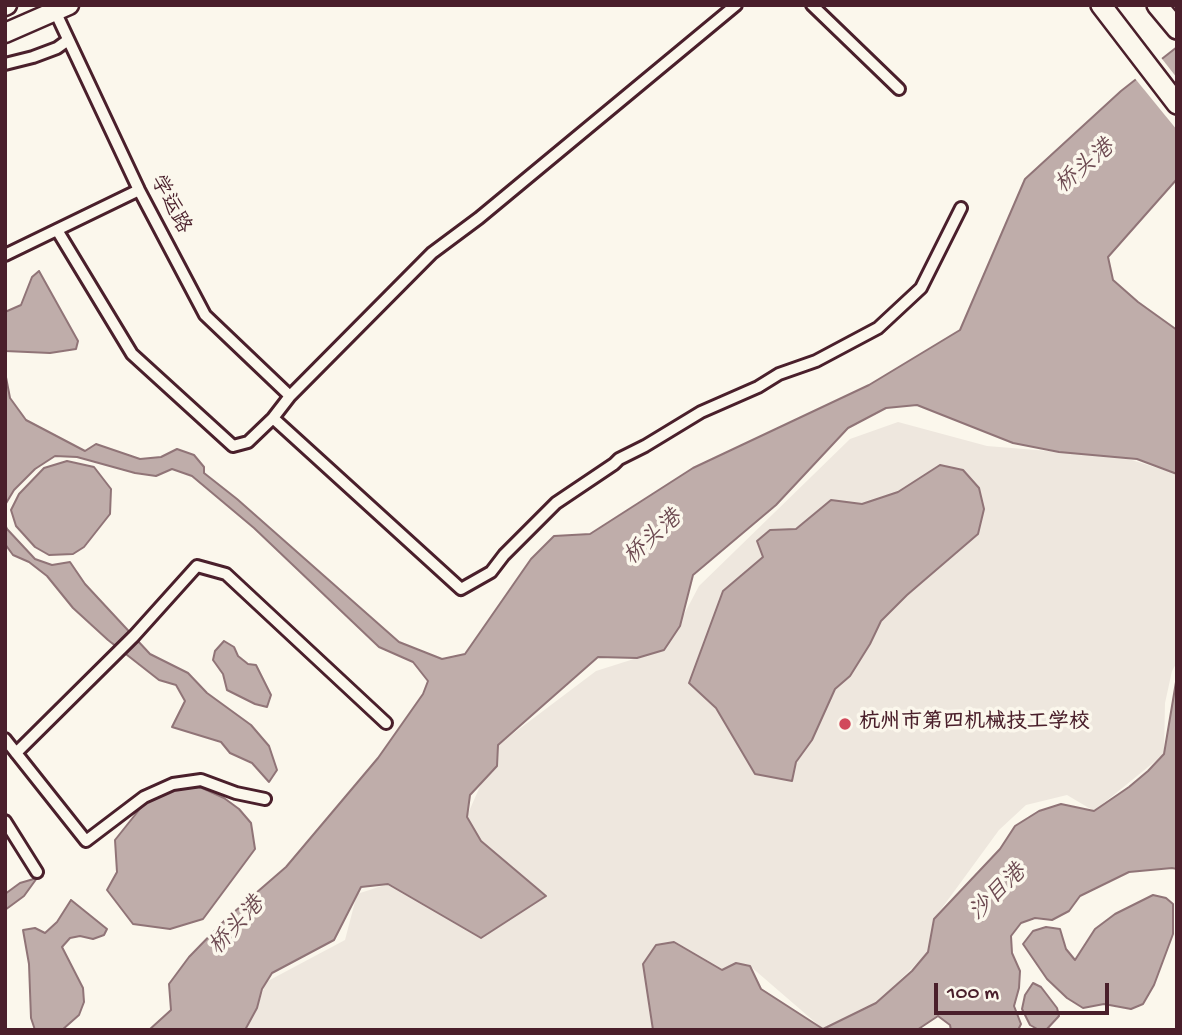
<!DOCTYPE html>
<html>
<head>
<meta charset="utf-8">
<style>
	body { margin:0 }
	#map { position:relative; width:1182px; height:1035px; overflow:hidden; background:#fbf7ec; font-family:"Gochi Hand",sans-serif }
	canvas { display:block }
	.frame { position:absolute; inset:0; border:7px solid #4a1f2b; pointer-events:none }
	.scale { position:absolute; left:934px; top:983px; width:175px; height:32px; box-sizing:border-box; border:4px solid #4a1f2b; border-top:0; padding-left:9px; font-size:21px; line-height:24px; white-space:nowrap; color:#4a1f2b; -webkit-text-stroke:5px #fbf7ec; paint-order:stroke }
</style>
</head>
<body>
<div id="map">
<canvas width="1182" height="1035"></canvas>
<div class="frame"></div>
<div class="scale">100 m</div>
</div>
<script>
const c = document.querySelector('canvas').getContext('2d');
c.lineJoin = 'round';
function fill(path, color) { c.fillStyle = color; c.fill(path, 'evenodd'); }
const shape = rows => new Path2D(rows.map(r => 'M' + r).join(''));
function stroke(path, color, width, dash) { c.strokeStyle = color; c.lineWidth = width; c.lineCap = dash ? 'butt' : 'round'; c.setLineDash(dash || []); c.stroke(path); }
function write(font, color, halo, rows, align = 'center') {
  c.font = font + ' "Gochi Hand","LXGW WenKai TC",sans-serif'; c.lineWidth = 7; c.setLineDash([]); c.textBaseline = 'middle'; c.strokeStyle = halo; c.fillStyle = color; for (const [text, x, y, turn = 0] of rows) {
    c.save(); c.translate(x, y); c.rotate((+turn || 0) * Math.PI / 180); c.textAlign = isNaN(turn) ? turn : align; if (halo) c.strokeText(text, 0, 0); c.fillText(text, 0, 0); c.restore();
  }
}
const built = shape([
	[898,422,987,446,1122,457,1177,474,1177,662,1172,671,1165,703,1164,754,1094,811,1067,795,1026,805,999,830,934,919,928,952,876,1004,823,1029,750,966,736,963,722,970,674,942,643,964,652,1030,245,1030,257,1008,266,982,345,940,357,894,388,884,481,938,545,895,481,841,467,816,498,745,596,671,637,658,671,639,699,586,850,439]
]);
const water = shape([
	[1177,47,1177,179,1108,257,1113,280,1138,302,1177,330,1177,474,1137,459,1059,452,1013,443,917,405,886,408,848,428,776,505,693,575,680,626,664,650,637,658,598,657,498,745,497,766,470,795,467,817,481,841,546,896,481,938,388,884,361,887,334,940,272,973,262,989,257,1008,245,1030,149,1030,171,1010,169,984,189,957,226,919,286,867,378,758,423,694,428,681,413,662,379,647,254,528,192,476,172,469,156,476,135,473,77,457,55,456,35,469,14,490,5,505,5,372,10,398,26,420,85,451,96,444,140,459,161,457,177,449,194,455,204,467,204,473,237,499,399,642,442,659,465,654,531,559,554,536,590,534,693,468,869,385,960,330,1025,179,1121,91,1177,47],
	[39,271,78,341,76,349,50,353,5,351,5,312,21,305,32,277,39,271],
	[67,461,94,467,111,489,110,514,84,547,73,554,49,555,35,547,16,526,11,510,19,494,44,468,67,461],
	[940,465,963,470,979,488,984,509,978,534,907,595,881,621,870,644,850,676,835,689,812,740,796,762,792,781,755,774,716,708,689,683,723,591,763,557,757,541,770,530,796,529,831,500,862,504,898,492,940,465],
	[5,524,7,529,35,559,52,565,70,562,85,584,150,654,188,673,207,693,251,725,269,746,277,770,269,782,252,763,230,753,221,742,172,727,185,701,176,685,159,680,108,640,73,608,47,576,29,562,13,555,5,544,5,524],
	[224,641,234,647,238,656,248,664,256,665,271,695,267,707,255,704,227,690,223,674,213,660,215,651,224,641],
	[1177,676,1177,869,1172,868,1129,872,1080,896,1069,911,1052,920,1035,918,1021,923,1011,936,1012,953,1020,971,1019,988,1014,1006,1021,1024,1018,1030,951,1030,950,1025,938,1016,917,1030,653,1030,643,964,656,945,674,942,722,970,736,963,750,966,761,989,823,1029,876,1003,912,971,928,952,934,919,1000,849,1015,826,1039,811,1061,804,1094,811,1129,787,1148,771,1164,754,1177,676],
	[200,787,224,798,239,809,251,823,255,849,203,919,170,929,133,924,107,890,117,872,115,840,143,805,166,791,200,787],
	[37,878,24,896,5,910,5,894,20,883,37,878],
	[1153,895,1166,898,1173,904,1173,934,1154,985,1143,1004,1131,1009,1104,1004,1083,1008,1067,998,1047,979,1023,944,1033,931,1046,927,1060,929,1066,949,1075,960,1095,929,1115,914,1153,895],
	[71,900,107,929,104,935,93,939,80,936,70,938,62,947,83,988,84,1002,79,1015,62,1030,35,1030,31,1018,29,964,23,930,35,928,45,933,57,922,71,900],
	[1033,983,1041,987,1057,1008,1059,1016,1046,1030,1039,1030,1030,1025,1022,1009,1025,995,1033,983]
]);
const pier = shape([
	[1159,55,1177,78,1177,130,1133,76]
]);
const street = shape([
	[812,5,899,89],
	[54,9,139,190,205,315,290,396],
	[5,64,33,57,57,48,68,40],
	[57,230,132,354,233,446,248,442,273,418,290,396,432,253,479,218,736,5],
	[5,255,139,190],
	[273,418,461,589,491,572,504,555,556,503,614,464,619,459,645,446,701,412,758,387,779,374,816,361,878,328,921,288,961,208],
	[5,739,86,841,144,797,173,784,201,780,236,793,265,799],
	[16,753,134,636,197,566,226,574,386,723],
	[5,821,37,872]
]);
const primary = shape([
	[5,6,7,5],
	[5,33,69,5]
]);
const highway = shape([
	[1101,5,1177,104],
	[1157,5,1177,29]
]);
const markers = [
	[845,724,7,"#d1495b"]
];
const streetNames = [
	["学运路",169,205,62]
];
const poiNames = [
	["杭州市第四机械技工学校",859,724]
];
const waterNames = [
	["桥头港",1086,168,-40],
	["桥头港",654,539,-42],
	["沙目港",999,894,-44],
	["桥头港",238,927,-47]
];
fill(built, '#eee7de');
fill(water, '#bfadaa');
stroke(water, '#907477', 2);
fill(pier, '#fbf7ec');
stroke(street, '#4a1f2b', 16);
stroke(primary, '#4a1f2b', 23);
stroke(highway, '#4a1f2b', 24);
stroke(street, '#fbf7ec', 10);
stroke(primary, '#fbf7ec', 18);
stroke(highway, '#fbf7ec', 19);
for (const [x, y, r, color] of markers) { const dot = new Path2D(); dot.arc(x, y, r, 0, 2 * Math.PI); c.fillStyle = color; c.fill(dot); stroke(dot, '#fbf7ec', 2.5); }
write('21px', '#4a1f2b', '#fbf7ec', streetNames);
write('bold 21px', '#4a1f2b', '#fbf7ec', poiNames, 'left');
write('italic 23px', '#6d4a51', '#fbf7ec', waterNames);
</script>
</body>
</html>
